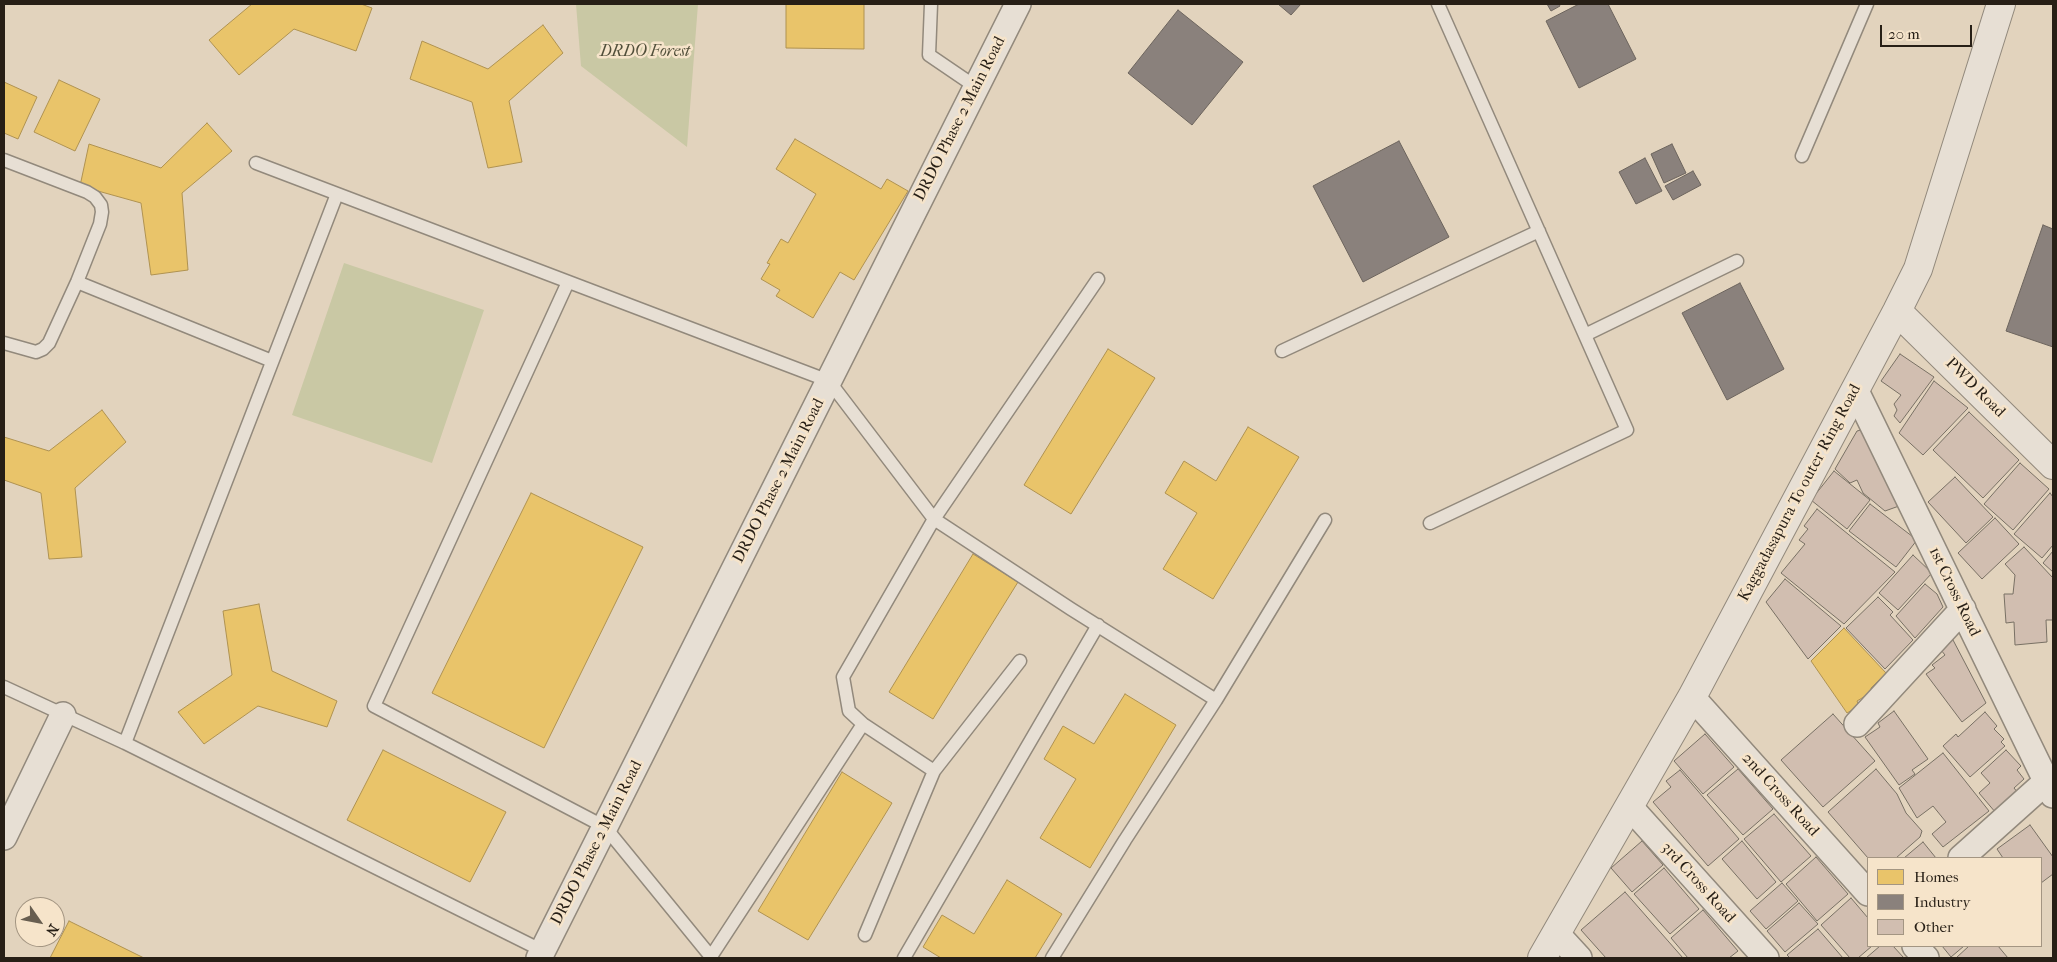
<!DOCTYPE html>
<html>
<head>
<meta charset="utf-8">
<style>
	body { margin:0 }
	#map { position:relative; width:2057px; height:962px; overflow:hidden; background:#e2d3bd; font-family:"IM FELL French Canon",serif }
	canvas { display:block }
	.frame { position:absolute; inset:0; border:5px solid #271f16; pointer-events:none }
	.legend { position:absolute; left:1867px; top:857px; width:175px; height:90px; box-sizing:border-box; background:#f6e4ca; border:1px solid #a39582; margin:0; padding:6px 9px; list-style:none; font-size:15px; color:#271f16 }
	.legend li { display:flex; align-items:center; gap:10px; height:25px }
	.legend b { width:25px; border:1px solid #a39582 }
	.north { position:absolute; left:15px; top:897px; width:50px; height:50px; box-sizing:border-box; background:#f6e4ca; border:1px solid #a39582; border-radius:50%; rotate:123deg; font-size:14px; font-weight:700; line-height:20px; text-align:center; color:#271f16 }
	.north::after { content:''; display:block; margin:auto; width:18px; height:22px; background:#685e50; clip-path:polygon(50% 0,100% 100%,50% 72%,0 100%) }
	.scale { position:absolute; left:1880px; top:25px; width:92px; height:22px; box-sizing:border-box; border:2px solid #271f16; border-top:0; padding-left:6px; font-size:15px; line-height:18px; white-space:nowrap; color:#271f16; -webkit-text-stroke:4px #f6e4ca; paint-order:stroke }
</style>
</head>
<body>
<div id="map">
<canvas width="2057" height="962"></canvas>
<div class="frame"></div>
<ul class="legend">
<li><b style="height:14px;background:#e9c46a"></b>Homes</li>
<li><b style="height:14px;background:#8a817c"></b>Industry</li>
<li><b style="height:14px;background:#d1beb0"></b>Other</li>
</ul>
<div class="north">N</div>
<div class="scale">20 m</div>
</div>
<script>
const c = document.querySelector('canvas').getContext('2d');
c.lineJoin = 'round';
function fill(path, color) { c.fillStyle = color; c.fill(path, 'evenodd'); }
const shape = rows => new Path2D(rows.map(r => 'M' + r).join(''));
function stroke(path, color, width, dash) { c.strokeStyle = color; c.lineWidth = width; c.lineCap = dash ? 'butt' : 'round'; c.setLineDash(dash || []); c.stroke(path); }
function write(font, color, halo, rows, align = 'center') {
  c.font = font + ' "IM FELL French Canon",serif'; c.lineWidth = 5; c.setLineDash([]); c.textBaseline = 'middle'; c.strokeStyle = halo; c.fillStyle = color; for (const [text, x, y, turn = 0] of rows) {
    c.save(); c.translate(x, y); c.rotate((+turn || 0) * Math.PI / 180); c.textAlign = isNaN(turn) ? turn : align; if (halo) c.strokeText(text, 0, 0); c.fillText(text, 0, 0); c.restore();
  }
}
const green = shape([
	[576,4,698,4,687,147,581,66],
	[344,263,484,310,432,463,292,415]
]);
const homes = shape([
	[252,4,361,4,372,8,356,51,294,29,239,75,209,40,252,4],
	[786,4,864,4,864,49,786,48,786,4],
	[543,25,563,53,509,101,522,162,488,168,472,102,410,79,422,41,488,69,543,25],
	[59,80,100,99,75,151,34,132,59,80],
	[4,82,37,97,18,139,4,133,4,82],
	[207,123,232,151,182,193,188,270,151,275,141,203,80,186,89,144,161,168,207,123],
	[795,139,881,189,887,179,908,191,854,280,840,272,813,318,776,296,780,290,761,279,770,264,767,263,781,239,788,243,816,194,776,169,795,139],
	[1108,349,1155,378,1071,514,1024,485,1108,349],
	[102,410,126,442,75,488,82,557,49,559,41,493,4,480,4,437,49,451,102,410],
	[1248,427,1299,457,1213,599,1163,569,1197,513,1165,493,1184,461,1216,481,1248,427],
	[531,493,643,547,544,748,432,693,531,493],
	[973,554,1018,582,933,719,889,692,973,554],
	[259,604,272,671,337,701,327,727,258,706,204,744,178,712,232,675,223,611,259,604],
	[1844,628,1886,673,1871,688,1872,692,1857,701,1859,706,1847,713,1811,661,1844,628],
	[1125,694,1176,725,1090,868,1040,838,1076,779,1044,759,1063,726,1094,744,1125,694],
	[383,750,506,812,470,882,347,820,383,750],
	[842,772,892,803,808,940,758,911,842,772],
	[1007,880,1062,914,1035,958,941,958,923,947,942,915,974,934,1007,880],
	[69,921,144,958,50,958,69,921]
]);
const industry = shape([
	[1278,4,1301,4,1291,15,1278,4],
	[1547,4,1559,4,1560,6,1551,11,1547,4],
	[1579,4,1608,4,1636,59,1579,88,1546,21,1579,4],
	[1178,10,1243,62,1192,125,1128,73,1178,10],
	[1399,141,1449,237,1363,282,1313,186,1399,141],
	[1672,144,1686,173,1664,183,1651,154,1672,144],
	[1645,158,1662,191,1636,204,1619,172,1645,158],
	[1693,171,1701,185,1673,200,1665,186,1693,171],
	[2043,225,2053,229,2053,347,2006,331,2043,225],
	[1740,283,1784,369,1727,400,1682,313,1740,283]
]);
const building = shape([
	[1900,354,1934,377,1900,423,1894,416,1897,410,1894,404,1901,395,1881,381,1900,354],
	[1934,381,1968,408,1923,455,1899,433,1934,381],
	[1969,412,2019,460,1983,498,1933,450,1969,412],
	[1861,430,1899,506,1885,511,1863,493,1857,480,1850,483,1835,469,1857,431,1861,430],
	[2020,463,2049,489,2013,530,1984,504,2020,463],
	[1834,471,1870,500,1847,529,1811,500,1834,471],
	[1955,477,1993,517,1966,543,1928,502,1955,477],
	[2050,493,2053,497,2053,545,2042,558,2014,534,2050,493],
	[1870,504,1917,540,1896,567,1849,531,1870,504],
	[1817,509,1895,572,1844,624,1781,573,1805,544,1799,540,1808,529,1804,526,1817,509],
	[1995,518,2019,544,1982,579,1958,553,1995,518],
	[2024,547,2053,578,2053,620,2046,620,2047,642,2015,645,2014,622,2006,623,2004,594,2013,594,2015,575,2005,564,2024,547],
	[2053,551,2053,572,2043,563,2053,551],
	[1913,555,1932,573,1898,610,1879,593,1913,555],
	[1785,579,1841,626,1808,659,1766,602,1785,579],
	[1925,584,1937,594,1943,607,1915,638,1896,616,1925,584],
	[1878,597,1893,612,1890,615,1913,640,1885,669,1846,628,1878,597],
	[1953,640,1986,703,1962,722,1926,674,1935,668,1932,665,1945,655,1941,650,1953,640],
	[1894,711,1928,759,1912,770,1915,774,1899,785,1865,737,1880,727,1878,723,1894,711],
	[1985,712,1997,726,1994,729,2004,739,2001,742,2005,746,1970,777,1943,746,1956,734,1958,737,1985,712],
	[1833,714,1875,761,1823,807,1781,760,1833,714],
	[1705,734,1734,767,1703,794,1674,761,1705,734],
	[2006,750,2021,766,2017,770,2024,779,2014,788,2018,793,1996,813,1979,793,1990,783,1981,773,2006,750],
	[1943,753,1989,811,1943,847,1932,834,1946,822,1933,806,1917,818,1899,788,1943,753],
	[1738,769,1773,809,1743,835,1707,795,1738,769],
	[1876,769,1897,794,1906,813,1922,831,1920,837,1896,858,1868,858,1828,812,1876,769],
	[1680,770,1739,839,1708,866,1653,802,1671,787,1666,781,1680,770],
	[1774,814,1811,856,1781,882,1744,839,1774,814],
	[2030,825,2053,857,2053,874,2041,883,2041,858,2003,858,1997,849,2030,825],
	[1642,841,1663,865,1632,892,1611,868,1642,841],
	[1742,841,1776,882,1757,899,1722,859,1742,841],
	[1923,842,1936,858,1904,858,1923,842],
	[1816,857,1848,894,1817,921,1786,884,1816,857],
	[1664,868,1699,909,1670,934,1634,894,1664,868],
	[1782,883,1798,901,1766,929,1750,911,1782,883],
	[1625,892,1683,958,1606,958,1581,930,1625,892],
	[1851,898,1868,918,1868,946,1872,946,1858,958,1850,958,1821,925,1851,898],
	[1799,903,1818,924,1785,952,1767,931,1799,903],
	[1703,910,1738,951,1729,958,1688,958,1671,938,1703,910],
	[1818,929,1843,958,1790,958,1787,955,1818,929],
	[1880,946,1893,946,1904,958,1866,958,1880,946],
	[1942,946,1964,946,1951,957,1942,946],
	[1969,946,1998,946,2008,958,1956,958,1969,946]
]);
const service = shape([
	[931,4,929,55,976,87],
	[1802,156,1867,4],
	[4,160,87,192,95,197,101,205,102,212,100,224,77,282,49,343,43,349,36,352,4,343],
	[256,163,829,381,934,519,1071,609,1216,700],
	[77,282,272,361],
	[568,282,374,706,605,827,712,958],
	[1585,335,1737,261],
	[1282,351,1539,231],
	[1430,523,1627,430,1438,4],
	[4,687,125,743,543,951],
	[125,743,337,194],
	[934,771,863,724,849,711,843,677,934,519,1098,279],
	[865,935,934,771,1020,661],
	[710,958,863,724],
	[904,958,1098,625],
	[1052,958,1125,840,1216,700,1325,520]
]);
const minor = shape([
	[1855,389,2053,795],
	[1692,697,1868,893],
	[1857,724,1963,609],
	[1630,807,1766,958],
	[4,837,63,715],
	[1961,858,2047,781],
	[1556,933,1579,958],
	[1915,946,1926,958],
	[539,958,1018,4]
]);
const tertiary = shape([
	[1897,311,2053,465],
	[1542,958,1692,697,1897,311,1918,269,2001,4]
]);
const parkNames = [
	["DRDO Forest",645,52]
];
const streetNames = [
	["DRDO Phase 2 Main Road",960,119,-63],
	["PWD Road",1975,388,45],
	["DRDO Phase 2 Main Road",779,481,-63],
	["Kaggadasapura To outer Ring Road",1800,493,-62],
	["1st Cross Road",1954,592,64],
	["2nd Cross Road",1780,795,48],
	["DRDO Phase 2 Main Road",597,843,-63],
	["3rd Cross Road",1698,883,48]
];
fill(green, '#c9c8a4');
fill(homes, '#e9c46a');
stroke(homes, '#af9251', 1);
fill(industry, '#8a817c');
stroke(industry, '#6c645d', 1);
fill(building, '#d1beb0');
stroke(building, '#787064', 1);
stroke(service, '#92897c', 15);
stroke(minor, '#92897c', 28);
stroke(tertiary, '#92897c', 30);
stroke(service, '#e7dfd4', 12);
stroke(minor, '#e7dfd4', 25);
stroke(tertiary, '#e7dfd4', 28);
write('italic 16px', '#514f3a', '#f6e4ca', parkNames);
write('16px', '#271f16', '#f6e4ca', streetNames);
</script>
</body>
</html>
